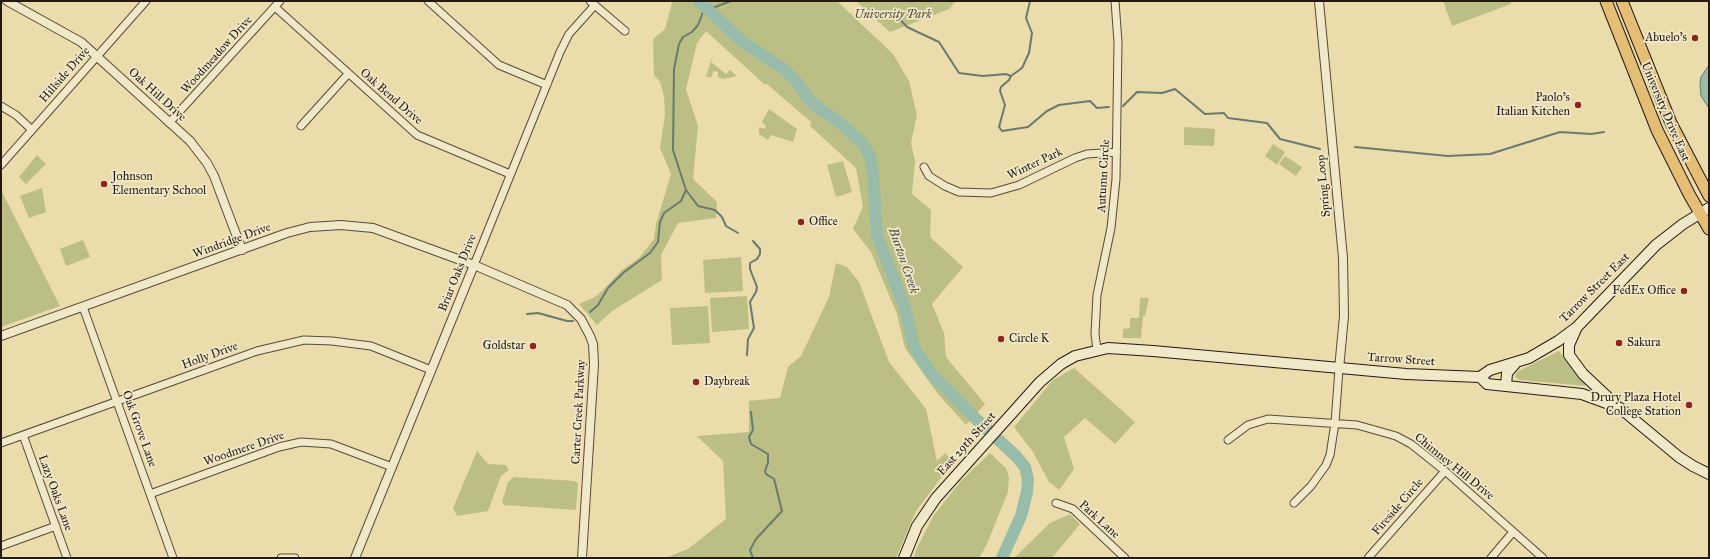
<!DOCTYPE html>
<html>
<head>
<meta charset="utf-8">
<style>
	body { margin:0 }
	#map { position:relative; width:1710px; height:559px; overflow:hidden; background:#eadcab; font-family:"IM FELL Great Primer",serif }
	canvas { display:block }
	.frame { position:absolute; inset:0; border:2px solid #241914; pointer-events:none }
</style>
</head>
<body>
<div id="map">
<canvas width="1710" height="559"></canvas>
<div class="frame"></div>
</div>
<script>
const c = document.querySelector('canvas').getContext('2d');
c.lineJoin = 'round';
function fill(path, color) { c.fillStyle = color; c.fill(path, 'evenodd'); }
const shape = rows => new Path2D(rows.map(r => 'M' + r).join(''));
function stroke(path, color, width, dash) { c.strokeStyle = color; c.lineWidth = width; c.lineCap = dash ? 'butt' : 'round'; c.setLineDash(dash || []); c.stroke(path); }
function write(font, color, halo, rows, align = 'center') {
  c.font = font + ' "IM FELL Great Primer",serif'; c.lineWidth = 3.5; c.setLineDash([]); c.textBaseline = 'middle'; c.strokeStyle = halo; c.fillStyle = color; for (const [text, x, y, turn = 0] of rows) {
    c.save(); c.translate(x, y); c.rotate((+turn || 0) * Math.PI / 180); c.textAlign = isNaN(turn) ? turn : align; if (halo) c.strokeText(text, 0, 0); c.fillText(text, 0, 0); c.restore();
  }
}
const green = shape([
	[670,1,837,1,893,54,909,81,917,115,911,143,915,161,912,194,931,210,930,237,963,267,932,304,944,333,946,357,985,404,966,425,938,394,905,348,897,314,871,252,853,229,863,207,856,168,810,126,811,122,767,84,764,84,706,31,697,43,686,89,698,126,693,179,717,202,716,218,678,223,661,255,662,280,612,311,597,325,579,304,595,297,603,290,622,270,639,258,654,239,656,224,671,174,660,148,665,115,664,96,660,82,654,75,653,39,665,29,672,3],
	[856,1,956,1,949,9,890,32],
	[1443,1,1510,1,1511,4,1452,26],
	[713,56,711,62,726,74,730,70,737,76,723,79,718,77,718,72,713,71,712,77,706,77,712,57],
	[769,109,797,129,793,142,771,135,768,140,759,134,759,127,765,129,766,126,762,122],
	[1184,127,1215,129,1214,146,1184,145],
	[1273,144,1285,152,1277,165,1265,156],
	[37,155,46,164,26,184,19,177],
	[1285,156,1302,167,1296,176,1279,164],
	[843,161,852,192,836,197,827,165],
	[42,188,46,212,29,218,20,196],
	[1,190,60,306,1,327],
	[83,240,90,257,66,266,60,249],
	[741,257,743,291,705,293,703,260],
	[836,263,847,267,859,282,889,362,926,409,937,461,945,453,951,460,948,463,950,466,916,511,896,558,665,558,688,549,726,519,723,461,697,436,749,432,749,401,780,398,788,367,801,356,829,297],
	[747,296,749,329,712,332,710,298],
	[1140,298,1149,298,1145,316,1143,316,1141,338,1123,338,1123,329,1130,328,1130,318,1139,318],
	[708,306,710,343,672,345,670,308],
	[1559,351,1586,386,1520,380,1515,377,1517,372],
	[1074,368,1135,422,1115,444,1085,418,1064,437,1074,469,1059,490,1049,482,1033,452,1014,427,1053,380],
	[477,451,488,464,506,465,509,470,501,476,488,511,457,516,453,508],
	[990,453,1006,468,1009,477,1008,492,987,544,979,558,914,558,916,550,934,515,961,481],
	[514,477,574,481,578,483,576,510,504,505,502,502,508,482],
	[1070,514,1080,524,1052,558,1014,558,1050,523]
]);
const water = shape([
	[1709,65,1709,108,1701,96,1700,85,1701,77,1709,65]
]);
const stream = shape([
	[1030,1,1026,18,1032,33,1029,53,1022,68,1011,76,1009,80,1001,87,1000,91,1005,105,999,127,1002,131,1028,127,1047,111,1059,105,1090,101,1097,108,1109,107],
	[707,10,731,1],
	[895,14,907,27,939,42,959,73,983,76,1006,74,1011,76],
	[1123,106,1137,92,1162,93,1175,89,1205,114,1224,113,1228,118,1267,123,1280,139,1320,149],
	[1355,147,1448,156,1490,154,1560,132,1591,134,1604,132],
	[686,190,698,206,715,210,722,217,726,226,738,233],
	[590,312,598,305,608,288,623,273,650,253,658,242,660,222,664,213,681,201,686,190,673,150,674,69,679,44,683,37,692,32,698,25,705,7],
	[527,314,538,313,567,321,573,321],
	[747,355,748,339,754,328,750,302,756,292,757,287,750,269,750,263,757,259,760,254,760,249,753,241],
	[751,412,753,430,749,437,751,444,768,454,768,463,765,471,766,474,774,479,782,511,756,539,750,550,753,558]
]);
const river = shape([
	[699,1,743,42,784,69,797,82,808,98,816,106,843,125,864,145,870,156,873,171,877,235,905,308,914,347,931,373,976,419,1016,456,1025,467,1028,479,1027,492,1021,516,1002,558]
]);
const minor = shape([
	[428,1,499,65,547,85],
	[590,1,625,31],
	[275,7,417,135,510,174],
	[1,106,16,115,32,130],
	[169,123,280,1],
	[301,126,348,74],
	[1,165,146,1],
	[924,167,929,176,945,186,959,192,991,193,1019,185,1075,158,1087,154,1117,152],
	[474,265,560,52,569,34,595,5],
	[83,307,173,558],
	[1097,350,1095,334,1097,295,1111,228,1116,179,1118,42,1115,1],
	[23,435,67,558],
	[1228,440,1248,425,1268,419,1357,425,1396,436,1411,444,1445,471,1543,558],
	[1,443,257,351,304,340,332,341,371,346,431,370],
	[150,494,279,447,301,442,331,444,392,467],
	[1056,503,1073,509,1125,558],
	[1294,503,1311,486,1326,465,1330,455,1335,423,1339,369],
	[1,546,56,526],
	[281,558,295,558],
	[1368,558,1445,471],
	[1491,558,1513,532]
]);
const tertiary = shape([
	[7,1,81,42,190,141,207,163,214,176,242,250],
	[1319,1,1343,258,1344,316,1339,369],
	[1,336,287,233,310,227,341,225,373,228,474,265,567,305,581,319,590,336,593,344,594,364,582,558],
	[355,558,474,265]
]);
const secondary = shape([
	[1576,329,1569,345,1569,355,1583,374,1615,404],
	[1480,377,1490,370,1529,358,1558,341,1577,327,1656,245,1683,224,1709,208],
	[1506,386,1507,373,1515,364],
	[904,558,917,526,936,498,1040,382,1061,364,1075,356,1108,348,1153,351,1406,374,1480,377,1487,384,1582,394,1620,408,1679,457,1693,466,1709,474]
]);
const primary = shape([
	[1606,1,1657,130,1689,194,1709,229],
	[1622,1,1671,123,1709,196]
]);
const markers = [
	[1695,38,4,"#8f2418"],
	[1578,105,4,"#8f2418"],
	[104,184,4,"#8f2418"],
	[801,222,4,"#8f2418"],
	[1684,291,4,"#8f2418"],
	[1001,339,4,"#8f2418"],
	[1619,343,4,"#8f2418"],
	[533,346,4,"#8f2418"],
	[696,382,4,"#8f2418"],
	[1689,405,4,"#8f2418"]
];
const parkNames = [
	["University Park",893,15]
];
const poiNames = [
	["Abuelo's",1687,38],
	["Paolo's",1570,98],
	["Italian Kitchen",1570,112],
	["Johnson",112,177,"left"],
	["Elementary School",112,191,"left"],
	["Office",809,222,"left"],
	["FedEx Office",1676,291],
	["Circle K",1009,339,"left"],
	["Sakura",1627,343,"left"],
	["Goldstar",525,346],
	["Daybreak",704,382,"left"],
	["Drury Plaza Hotel",1681,398],
	["College Station",1681,412]
];
const streetNames = [
	["Woodmeadow Drive",217,55,-48],
	["Hillside Drive",65,75,-49],
	["Oak Hill Drive",157,95,42],
	["Oak Bend Drive",391,97,41],
	["University Drive East",1665,112,67],
	["Winter Park",1035,164,-25],
	["Autumn Circle",1104,176,-87],
	["Spring Loop",1324,186,-95],
	["Windridge Drive",232,241,-20],
	["Briar Oaks Drive",458,273,-68],
	["Tarrow Street East",1595,288,-45],
	["Holly Drive",210,356,-20],
	["Tarrow Street",1401,360,4],
	["Carter Creek Parkway",579,412,-87],
	["Oak Grove Lane",139,429,70],
	["East 29th Street",967,444,-48],
	["Woodmere Drive",244,449,-19],
	["Chimney Hill Drive",1454,467,39],
	["Lazy Oaks Lane",55,493,70],
	["Fireside Circle",1398,507,-49],
	["Park Lane",1099,520,42]
];
const waterNames = [
	["Burton Creek",903,261,71]
];
fill(green, '#bcbf85');
fill(water, '#98bca9');
stroke(water, '#6a7b6d', 1);
stroke(stream, '#6a7b6d', 2);
stroke(river, '#98bca9', 12);
stroke(minor, '#564a3a', 9);
stroke(tertiary, '#564a3a', 10);
stroke(secondary, '#241914', 12);
stroke(primary, '#241914', 13);
stroke(minor, '#f1e8c8', 7);
stroke(tertiary, '#f1e8c8', 8);
stroke(secondary, '#f1e8c8', 10);
stroke(primary, '#e5be76', 11);
for (const [x, y, r, color] of markers) { const dot = new Path2D(); dot.arc(x, y, r, 0, 2 * Math.PI); c.fillStyle = color; c.fill(dot); stroke(dot, '#f1e8c8', 1.5); }
write('italic 12px', '#524b36', '#f1e8c8', parkNames);
write('12px', '#241914', '#f1e8c8', poiNames, 'right');
write('12px', '#241914', '#f1e8c8', streetNames);
write('italic 13px', '#4d5248', '#f1e8c8', waterNames);
</script>
</body>
</html>
